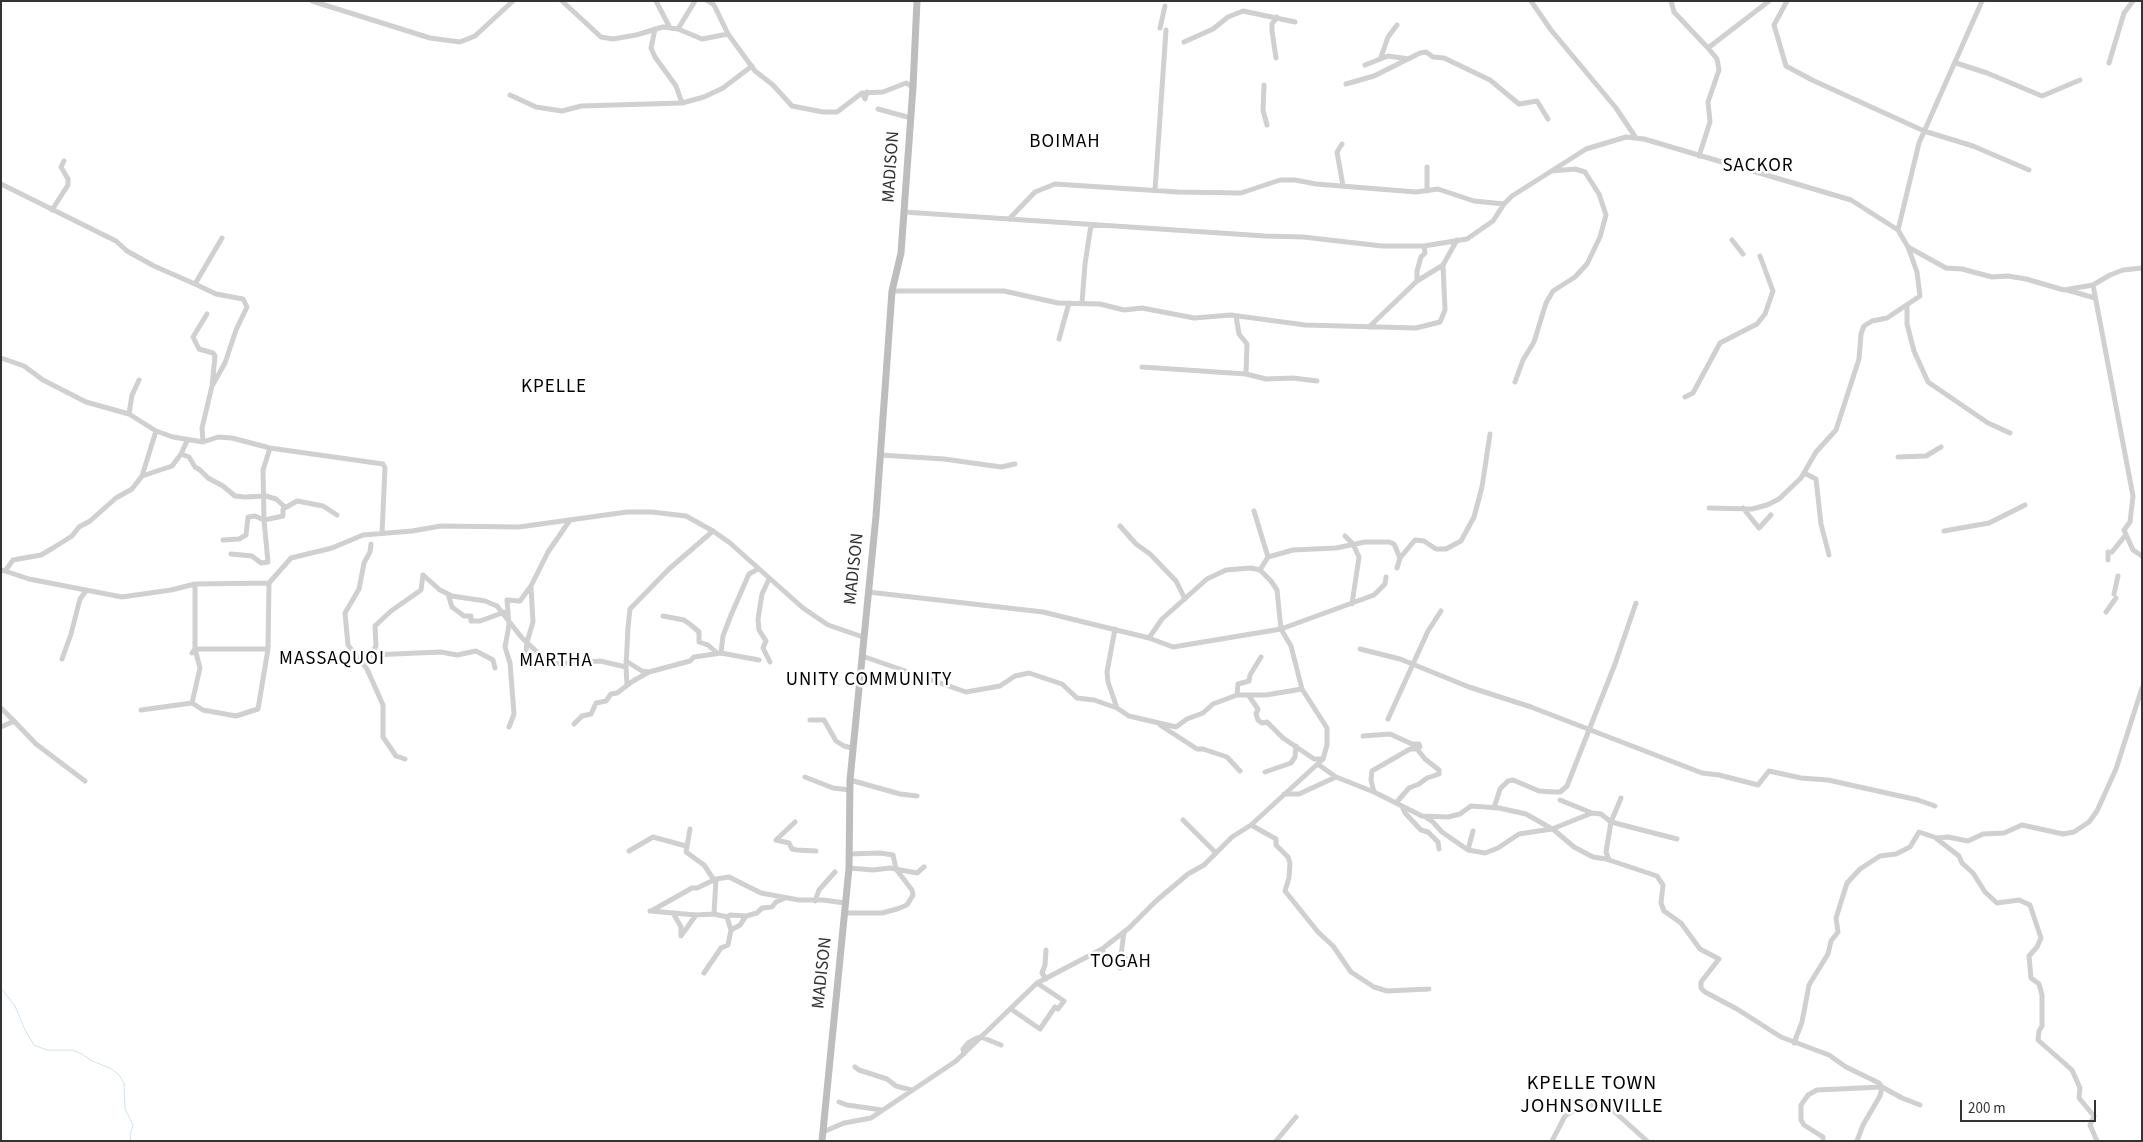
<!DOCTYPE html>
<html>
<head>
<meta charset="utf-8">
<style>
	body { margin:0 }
	#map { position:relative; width:2143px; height:1142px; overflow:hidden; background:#fff; font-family:"Source Sans 3",sans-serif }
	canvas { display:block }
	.frame { position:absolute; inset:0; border:2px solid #333; pointer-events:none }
	.scale { position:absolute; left:1960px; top:1100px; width:136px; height:22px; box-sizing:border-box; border:2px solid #333; border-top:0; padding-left:6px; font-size:15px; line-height:18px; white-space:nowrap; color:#333; -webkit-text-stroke:4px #fff; paint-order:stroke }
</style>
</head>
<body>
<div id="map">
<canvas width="2143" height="1142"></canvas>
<div class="frame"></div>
<div class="scale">200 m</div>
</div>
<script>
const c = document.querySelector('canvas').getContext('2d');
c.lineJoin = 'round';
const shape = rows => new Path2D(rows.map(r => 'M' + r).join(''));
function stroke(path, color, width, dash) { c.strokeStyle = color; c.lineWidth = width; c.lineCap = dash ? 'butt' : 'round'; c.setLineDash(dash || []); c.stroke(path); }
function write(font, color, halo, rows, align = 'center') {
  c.font = font + ' "Source Sans 3",sans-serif'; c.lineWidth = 5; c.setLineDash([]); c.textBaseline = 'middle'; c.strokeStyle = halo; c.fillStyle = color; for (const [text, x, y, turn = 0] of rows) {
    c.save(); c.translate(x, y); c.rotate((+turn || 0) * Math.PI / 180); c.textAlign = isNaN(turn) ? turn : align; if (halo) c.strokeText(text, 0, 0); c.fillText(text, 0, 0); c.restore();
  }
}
const stream = shape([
	[1,988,15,1006,25,1030,34,1045,47,1050,72,1050,82,1054,92,1061,110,1068,119,1075,124,1083,125,1109,133,1125,130,1135,131,1141]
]);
const street = shape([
	[312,1,430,38,460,42,475,36,513,1],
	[562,1,601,37,613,39,636,35,663,27,678,29,702,39,728,34,755,71,773,85,792,106,823,112,837,112,862,93,883,92,906,83,913,87],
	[656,1,670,28],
	[708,1,714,5,728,34],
	[1531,1,1551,30,1616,108,1636,138],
	[1671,1,1674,12,1708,48],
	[1787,1,1774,25,1786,66,1812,80,1924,131,1973,146,2029,170],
	[1160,28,1165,6],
	[678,29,695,1],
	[1184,42,1213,29,1228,17,1243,11,1295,22],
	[1381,57,1388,37,1397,25],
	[1276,58,1272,31,1272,24,1277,17],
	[1956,63,1987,73,2042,96,2080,80],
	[2109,63,2124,13,2133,1],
	[1365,65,1388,56,1409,59],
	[1346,84,1374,76,1420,53,1426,52,1433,57,1444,58,1490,80,1519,104,1537,101,1548,119],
	[1264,85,1263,110,1267,125],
	[862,93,865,99,867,92],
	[510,95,536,107,562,111,581,106,682,103,676,86,655,57,651,48,655,29],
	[682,103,704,97,723,88,752,66],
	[878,109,911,118],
	[1342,144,1337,152,1343,186],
	[1699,156,1710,122,1708,102,1719,70,1717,59,1708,48,1769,1],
	[1427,167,1427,191],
	[1,184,116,241,127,251,154,266,195,284],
	[1155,190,1166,30],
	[52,210,68,185,68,179,61,167,64,161],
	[904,212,1265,236,1303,237,1382,246,1424,246,1467,239,1493,221,1504,204,1512,196,1572,158,1586,149,1626,137,1644,139,1851,200,1898,230],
	[1009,219,1035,192,1055,184,1178,192,1241,193,1280,180,1295,180,1316,184,1416,192,1438,189,1474,201,1504,204],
	[1732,240,1743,254],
	[1908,247,1946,268,1962,269,1992,277,2008,276,2026,279,2064,290,2093,285,2110,275,2123,270,2142,268],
	[1417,281,1417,271,1421,257,1425,253,1424,246],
	[2093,285,2133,496,2130,522,2124,530,2133,550,2142,556],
	[2067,290,2095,298],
	[892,291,1004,291,1058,303,1100,304,1124,310,1142,308,1194,318,1231,315,1305,325,1416,328,1440,322,1445,310,1443,265,1457,240],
	[1082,303,1085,264,1091,225],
	[1907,306,1907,324,1914,351,1928,382,1988,423,2010,433],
	[1236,316,1239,334,1247,344,1246,374],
	[1369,327,1417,281,1443,265],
	[1059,339,1069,303],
	[1,358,24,366,43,380,86,402,129,414,156,431,173,437,203,442,218,437,232,438,270,448,383,464,385,468,382,533],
	[1142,367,1246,374,1266,379,1293,378,1317,381],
	[1515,382,1523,360,1534,342,1546,303,1553,291,1575,277,1587,264,1600,237,1606,215,1599,194,1585,172,1575,169,1552,171],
	[212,386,225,363,236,330,247,307,243,299,216,294,195,284,222,238],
	[1685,397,1693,393,1720,343,1757,324,1765,314,1773,291,1760,256],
	[129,414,132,395,139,380],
	[203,442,202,428,212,386,215,356,213,353,199,349,193,337,207,314],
	[181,454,189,457,195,467,200,470,208,478,223,486,235,496,245,497,266,496,276,499,285,507],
	[880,455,944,459,1001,467,1015,464],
	[1898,457,1926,456,1941,447],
	[1804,473,1816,479,1821,524,1829,555],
	[142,476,172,466,181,454,187,441],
	[1709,508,1752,509,1767,505,1779,499,1801,478,1816,452,1836,430,1859,359,1861,334,1864,326,1872,321,1887,318,1920,296,1917,272,1908,247,1898,230,1919,143,1982,1],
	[1743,508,1759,528,1771,515],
	[1254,511,1268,557],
	[1120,526,1136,544,1150,554,1176,581,1185,599],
	[1944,531,1989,523,2025,505],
	[1345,536,1353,544,1359,557,1352,604],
	[223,540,239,539,246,535,248,517,255,516,264,520,283,516,283,509,297,501,323,506,337,515],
	[371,544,370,552,364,563,359,589,345,613,348,645,367,669,383,705,383,737,396,756,405,759],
	[2108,552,2108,560],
	[2112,552,2124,537],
	[231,554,252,556,261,563,268,562,264,520,263,470,270,448],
	[1397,568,1400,558,1415,540,1424,541,1436,549,1446,549,1461,541,1474,517,1482,487,1490,434],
	[758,569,749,574,731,615,723,636,721,653,759,660],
	[1,570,5,571,13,560,41,555,53,548,72,536,79,527,90,521,116,498,132,489,142,476,156,431],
	[1260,570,1268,557,1293,550,1336,548,1365,542,1389,542,1394,544,1400,558],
	[5,571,29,579,122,597,171,590,195,584,269,583,291,558,332,548,363,535,412,531,441,526,519,527,627,512,652,512,686,516,713,531,730,543,803,608,828,625,863,637],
	[423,575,440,590,452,596,485,601,497,606,522,638,550,664,600,661,626,667,628,627,630,609,669,569,713,531],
	[769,579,762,594,758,619,759,630,766,641,763,648,770,662],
	[868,592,1043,612,1149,638,1173,647,1281,629,1291,646,1302,689],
	[448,594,452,607,464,616,471,616,471,621,480,621,505,612],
	[2114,594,2118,576],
	[2106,612,2116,598],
	[663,616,684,620,691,625,699,632,699,642,708,645,717,653],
	[1149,638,1162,619,1207,579,1226,570,1251,568,1260,570,1271,581,1277,590,1281,629,1374,595,1385,584,1386,577],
	[1360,649,1400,659,1469,687,1531,707,1702,773,1719,775,1758,785,1769,771,1801,778,1828,780,1918,800,1935,806],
	[192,653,195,649,268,649],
	[371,655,441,652,457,655,476,651,493,660,495,668],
	[862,656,966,692,1000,686,1015,676,1029,673,1062,684,1077,698,1094,700,1117,708],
	[62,659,71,634,80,599,86,591],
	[359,660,371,655,376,646,375,626,391,611,421,590,423,575],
	[626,661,642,671,649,672,690,661,694,657,721,653],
	[525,663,527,642,533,622,531,587],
	[626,667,627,685],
	[1237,695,1238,684,1249,681,1250,675,1261,657],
	[1249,696,1258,709,1256,714,1258,720,1262,723,1267,722,1283,738,1314,759,1323,759],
	[192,703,203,710,236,716,258,709,268,649,269,583],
	[1,708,14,721],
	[141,710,192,703,200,668,195,649,195,584],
	[1388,719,1428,631,1441,611],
	[810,720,824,720,836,741,844,746,852,748],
	[574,724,582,716,591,714,596,703,606,701,611,694,617,693,633,681,649,672],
	[1160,725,1197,749,1203,749,1227,757,1240,771],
	[1,727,14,721,36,744,85,781],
	[509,727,514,714,510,663,505,647,509,625,507,600,520,601,531,586,548,552,570,520],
	[1363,736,1390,734,1412,744,1419,744,1420,747,1417,749],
	[1265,772,1291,763,1295,757,1296,746],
	[805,777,833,788,850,790],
	[1336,777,1374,792,1422,816,1448,817,1460,814,1471,806,1499,808,1526,814,1554,830,1574,847,1593,857,1606,859,1657,876,1663,885,1661,903,1664,911,1681,923,1700,949,1719,959,1701,982,1701,988,1705,992,1737,1009,1781,1037,1829,1055,1846,1067,1879,1083,1882,1087,1902,1098,1920,1105],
	[850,780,900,794,917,796],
	[1374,792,1371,780,1372,771,1410,749,1417,749,1425,759,1439,770,1439,774,1427,778,1419,784,1409,788,1396,803],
	[1284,794,1299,794,1336,777,1319,765],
	[1621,798,1611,822,1677,839],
	[1560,800,1592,813],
	[1402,806,1405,813,1421,830,1428,832,1438,842,1439,849],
	[1494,808,1500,789,1508,781,1513,780,1539,791,1554,792,1560,792,1567,786,1615,664,1636,603],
	[1425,817,1433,822,1442,832,1468,850,1485,853,1498,848,1519,834,1552,829,1592,813,1601,814,1611,822,1606,852,1609,860],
	[1183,820,1215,852],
	[1251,825,1276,839,1276,845,1288,857,1290,863,1289,878,1285,891,1318,932,1333,946,1351,972,1374,987,1387,991,1429,989],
	[690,829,686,852,704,865,714,880],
	[1937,839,1959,856,1962,863,1973,873,1985,892,1997,903,2019,900,2030,905,2041,938,2037,947,2029,956,2031,978,2039,984,2042,995,2042,1026,2039,1031,2038,1040,2072,1070,2080,1088,2079,1098,2094,1116,2090,1125,2097,1141],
	[776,840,789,843,792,849,797,850,816,851],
	[776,840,795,822],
	[1468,850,1473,831],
	[629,851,653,837,686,846],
	[849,868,873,870,890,868,917,873,924,867],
	[815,901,819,890,835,872],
	[653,910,692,888,697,888,716,879],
	[650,911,696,915,714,914,716,879,729,877,761,893,799,900,823,900,845,903],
	[673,913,681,927,681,936,696,915],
	[845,913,882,913,897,909,907,905,913,895,912,890,896,869,893,855,880,853,849,854],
	[727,917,730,915,746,916],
	[731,930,740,925,746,916,757,913,762,908,772,907,776,902,785,898],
	[1101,950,1120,968,1129,961,1121,955,1124,932],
	[704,973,721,948,728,945,731,930,727,917,714,914],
	[1046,979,1042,973,1045,965,1046,950],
	[1011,1009,1040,1029,1055,1007,1058,1009,1064,1001,1037,983],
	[1794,1043,1802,1022,1809,985,1828,954,1831,941,1838,932,1836,918,1847,883,1860,869,1880,856,1896,854,1910,847,1919,832,1937,838,1948,837,1968,841,1983,834,2004,833,2022,825,2063,834,2074,832,2089,822,2097,811,2116,769,2142,688],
	[964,1054,963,1049,968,1043,977,1038,981,1037,1001,1045],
	[855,1067,859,1070,887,1079,896,1086,911,1090],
	[839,1102,847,1105,882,1110],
	[823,1132,844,1123,871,1118,956,1061,1037,983,1102,949,1129,928,1156,901,1188,874,1204,865,1232,837,1251,825,1323,759,1327,745,1327,728,1302,689,1266,695,1237,695,1213,704,1203,713,1187,719,1176,727,1129,716,1117,708,1108,682,1107,672,1115,629],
	[1276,1141,1296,1117],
	[1552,1141,1565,1116,1581,1106,1607,1105,1647,1141],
	[1823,1141,1823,1137,1804,1125,1801,1120,1801,1105,1808,1095,1817,1090,1882,1087],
	[1857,1141,1863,1125,1880,1096,1882,1087]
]);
const secondary = shape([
	[822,1141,849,868,850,780,876,516,892,291,901,253,913,87,917,1]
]);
const streetNames = [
	["MADISON",892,167,-86],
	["MADISON",855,569,-84],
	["MADISON",823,973,-84]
];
const neighbourhoodNames = [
	["BOIMAH",1065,143],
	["SACKOR",1758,167],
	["KPELLE",554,388],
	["MASSAQUOI",332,660],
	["MARTHA",556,662],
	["UNITY COMMUNITY",869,681],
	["TOGAH",1121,963]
];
const quarterNames = [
	["KPELLE TOWN",1592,1085],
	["JOHNSONVILLE",1592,1108]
];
stroke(stream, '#cfe2ee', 1);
stroke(street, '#d0d0d0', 5);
stroke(secondary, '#bdbdbd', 7);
write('18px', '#333', '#fff', streetNames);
c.letterSpacing = '1px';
write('19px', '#000', '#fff', neighbourhoodNames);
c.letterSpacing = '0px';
c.letterSpacing = '1px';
write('20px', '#000', '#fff', quarterNames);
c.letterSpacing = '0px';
</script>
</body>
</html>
